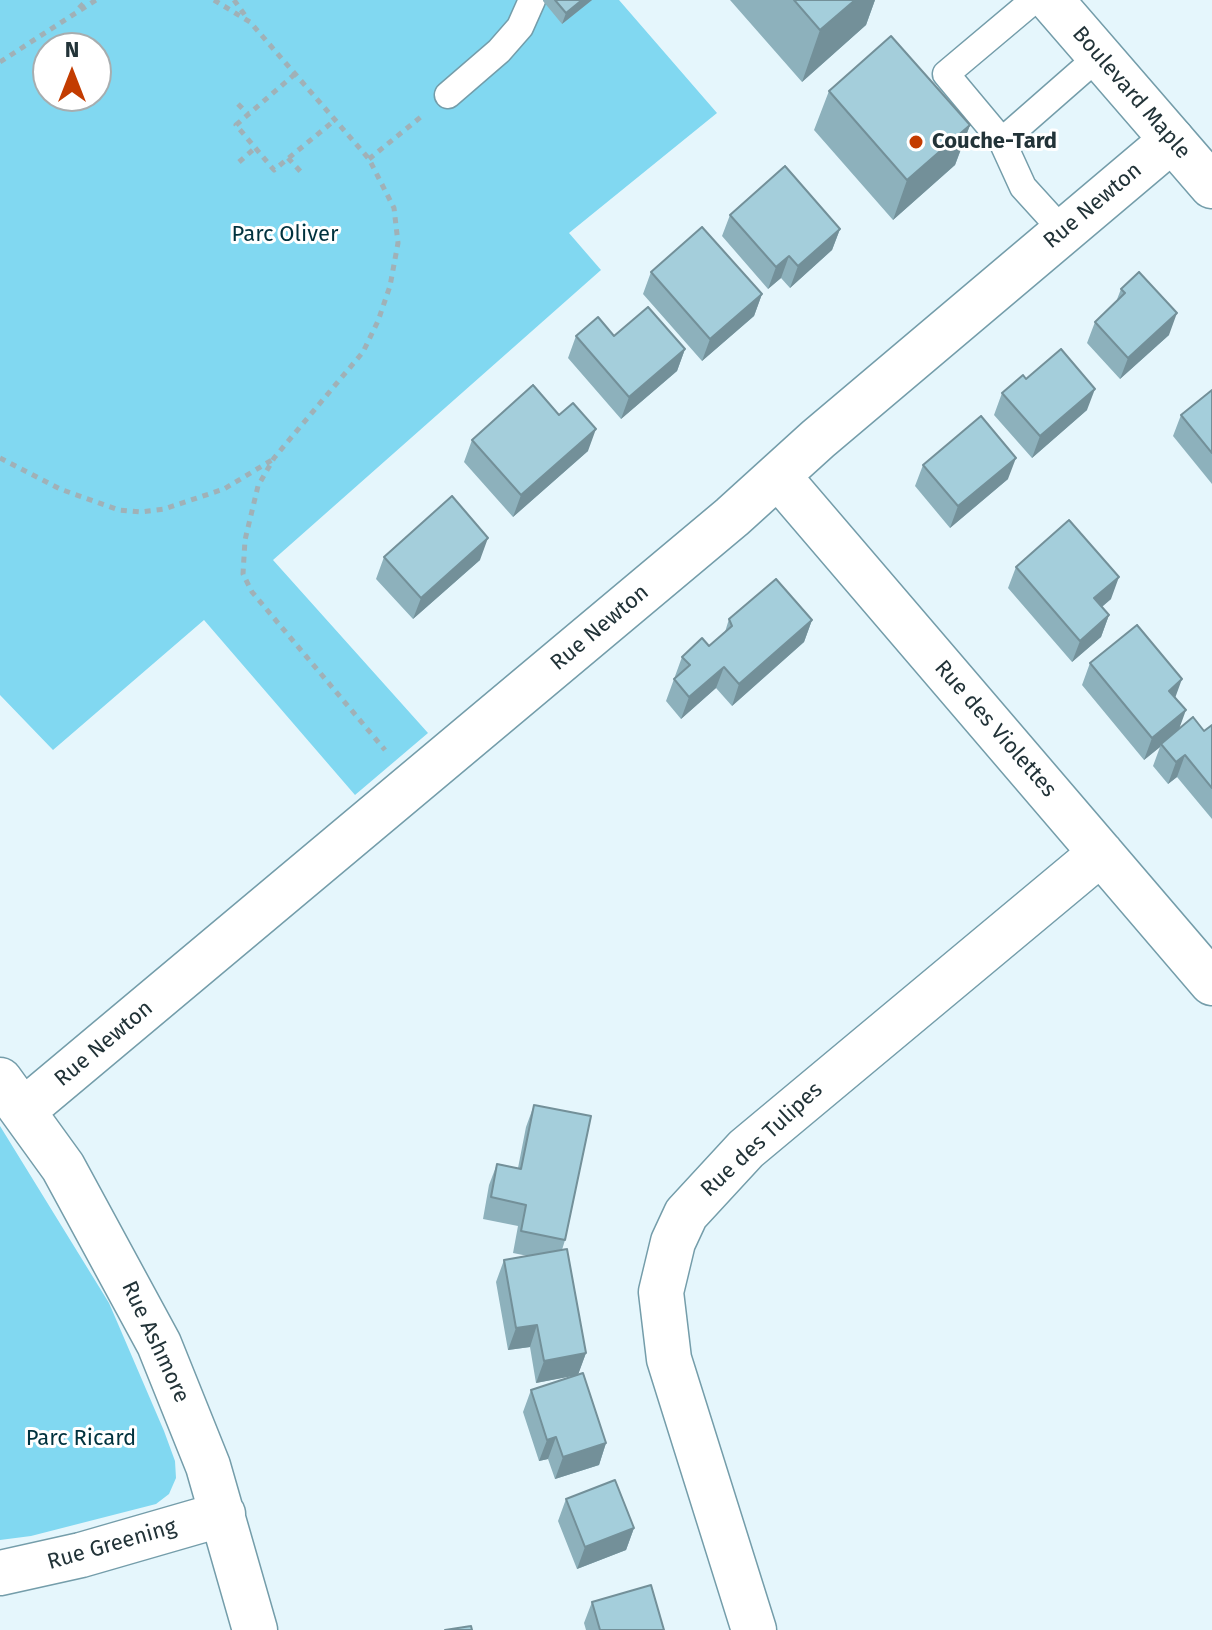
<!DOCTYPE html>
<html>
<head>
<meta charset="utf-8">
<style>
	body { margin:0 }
	#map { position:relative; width:1212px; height:1630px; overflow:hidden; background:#e5f6fc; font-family:"Fira Sans",sans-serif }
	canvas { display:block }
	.north { position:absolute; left:32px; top:32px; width:80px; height:80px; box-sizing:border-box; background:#fff; border:2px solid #a7adaf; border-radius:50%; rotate:0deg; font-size:22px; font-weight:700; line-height:32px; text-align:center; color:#223338 }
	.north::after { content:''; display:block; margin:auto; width:28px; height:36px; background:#c33c01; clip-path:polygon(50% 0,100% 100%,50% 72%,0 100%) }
</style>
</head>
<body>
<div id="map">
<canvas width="1212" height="1630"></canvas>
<div class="north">N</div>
</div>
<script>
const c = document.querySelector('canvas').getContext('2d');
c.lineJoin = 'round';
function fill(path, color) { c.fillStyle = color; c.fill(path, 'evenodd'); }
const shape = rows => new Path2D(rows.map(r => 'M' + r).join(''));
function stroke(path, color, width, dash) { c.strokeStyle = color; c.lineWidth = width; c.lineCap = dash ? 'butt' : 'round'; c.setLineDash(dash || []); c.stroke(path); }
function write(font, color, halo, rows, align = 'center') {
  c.font = font + ' "Fira Sans",sans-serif'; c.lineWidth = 6; c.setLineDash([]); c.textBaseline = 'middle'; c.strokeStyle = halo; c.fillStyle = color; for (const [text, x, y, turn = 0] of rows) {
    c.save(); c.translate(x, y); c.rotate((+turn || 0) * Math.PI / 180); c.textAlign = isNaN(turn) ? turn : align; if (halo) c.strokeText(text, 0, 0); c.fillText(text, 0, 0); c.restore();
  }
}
const green = shape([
	[0,0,619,0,717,113,569,233,601,270,273,560,428,733,355,795,204,620,53,750,0,695],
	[48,48,96,48,96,96,48,96],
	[0,1126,109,1303,164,1431,175,1461,176,1478,169,1494,156,1504,31,1536,0,1540]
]);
const path = shape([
	[214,0,250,22,369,159,394,208,398,243,390,286,378,321,363,352,274,458,258,486,245,540,243,574,252,592,385,750],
	[234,0,247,18],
	[79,8,87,0],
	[0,62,96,0],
	[295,74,236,125,274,170,335,120],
	[238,104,248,114],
	[288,158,301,172],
	[369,159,422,116],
	[239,162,255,148],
	[0,458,60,489,119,510,141,512,164,509,224,489,272,460]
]);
const lane = shape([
	[1034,0,946,74,1002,141,1023,187,1063,231],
	[448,95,499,51,520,27,532,0],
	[1002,141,1099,56]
]);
const street = shape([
	[778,476,1212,983],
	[0,1080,63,1167,159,1344,208,1466,255,1630],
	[24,1110,732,517,818,439,1172,140],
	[0,1573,81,1555,223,1514],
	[754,1630,669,1359,661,1292,673,1242,686,1214,746,1149,1101,853]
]);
const secondary = shape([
	[1051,0,1212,186]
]);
const wall = shape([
	[543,0,592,0,562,24,543,1],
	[730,0,875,0,866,25,802,82],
	[829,91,970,125,955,165,893,220,814,130],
	[730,215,840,229,832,250,790,288,781,278,768,289,722,236],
	[651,272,762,294,754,316,702,361,643,294],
	[1121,289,1169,335,1120,379,1087,343,1095,322,1116,302],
	[576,336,614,336,685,349,677,371,621,419,568,358],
	[1026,379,1087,410,1032,458,994,415,1002,393],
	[1212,390,1212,484,1173,436,1181,415],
	[559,415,588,451,513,517,464,462,472,440],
	[923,465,1008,479,950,528,915,486],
	[384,557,480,560,413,619,376,579],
	[1016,567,1111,599,1102,607,1109,615,1101,637,1072,662,1008,588],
	[729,619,812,620,804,642,732,706,716,688,681,719,666,701,682,657,709,646,725,632],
	[1090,663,1175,698,1179,729,1204,731,1212,725,1212,819,1177,777,1168,784,1153,766,1160,747,1144,760,1082,685],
	[534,1105,565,1240,562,1250,586,1353,578,1374,606,1443,599,1465,555,1479,548,1459,539,1461,523,1412,531,1390,576,1375,536,1383,530,1347,508,1350,496,1282,504,1260,528,1256,513,1253,518,1226,483,1219,489,1185,497,1164,518,1168,526,1127],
	[566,1499,634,1528,626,1550,577,1569,558,1521],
	[592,1602,664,1630,586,1630,584,1623]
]);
const shadedWall = shape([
	[582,0,592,0,562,24,566,13],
	[855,0,875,0,866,25,802,82,820,30],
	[970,125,955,165,893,220,907,180],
	[840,229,832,250,790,288,798,266],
	[789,256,781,278,768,289,776,267],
	[762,294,754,316,702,361,710,339],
	[1177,313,1169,335,1120,379,1128,358],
	[685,349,677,371,621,419,629,397],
	[1095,389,1087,410,1032,458,1040,436],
	[596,429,588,451,513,517,521,495],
	[1016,458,1008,479,950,528,958,506],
	[488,538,480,560,413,619,421,598],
	[1119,577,1111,599,1086,620,1094,598],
	[1109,615,1101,637,1072,662,1080,641],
	[812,620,804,642,732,706,739,684],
	[724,667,716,688,681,719,689,697],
	[1182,679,1174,701,1169,691],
	[1186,710,1178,732,1161,744,1160,747,1144,760,1152,738],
	[1185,755,1177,777,1168,784,1176,762],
	[537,1325,530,1347,508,1350,516,1328],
	[586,1353,578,1375,536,1383,544,1361],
	[556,1437,548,1459,539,1461,547,1440],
	[606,1443,599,1465,555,1479,563,1457],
	[634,1528,626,1550,577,1569,585,1547]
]);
const building = shape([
	[555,0,582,0,566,13,555,0],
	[794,0,855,0,820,30,794,0],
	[891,36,970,125,907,180,829,91,891,36],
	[785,166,840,229,798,266,789,256,776,267,730,215,785,166],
	[702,227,762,294,710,339,651,272,702,227],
	[1139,272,1177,313,1128,358,1095,322,1125,293,1121,289,1139,272],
	[648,307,685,349,629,397,576,336,598,317,614,336,648,307],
	[1061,349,1095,389,1040,436,1002,393,1023,375,1026,379,1061,349],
	[533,385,559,415,573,403,596,429,521,495,472,440,533,385],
	[1212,390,1212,453,1181,415,1212,390],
	[981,416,1016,458,958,506,923,465,981,416],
	[452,496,488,538,421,598,384,557,452,496],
	[1069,520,1119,577,1094,598,1109,615,1080,641,1016,567,1069,520],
	[776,579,812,620,739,684,724,667,689,697,674,679,690,665,682,657,702,638,709,646,732,626,729,619,776,579],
	[1137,625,1182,679,1169,691,1186,710,1152,738,1090,663,1137,625],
	[1193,717,1204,731,1212,725,1212,788,1185,755,1176,762,1161,744,1193,717],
	[534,1105,591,1116,565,1240,521,1231,526,1205,491,1197,497,1164,521,1169,534,1105],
	[567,1249,586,1353,544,1361,537,1325,516,1328,504,1260,567,1249],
	[583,1373,606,1443,563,1457,556,1437,547,1440,531,1390,583,1373],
	[615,1480,634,1528,585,1547,566,1499,615,1480],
	[651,1585,664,1630,600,1630,592,1602,651,1585],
	[471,1626,472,1630,445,1630,471,1626]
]);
const markers = [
	[916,142,8,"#c33c01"]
];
const streetNames = [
	["Boulevard Maple",1131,93,49],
	["Rue Newton",1093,206,-40],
	["Rue Newton",600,628,-40],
	["Rue des Violettes",995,729,49],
	["Rue Newton",104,1044,-40],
	["Rue des Tulipes",762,1140,-43],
	["Rue Ashmore",155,1342,65],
	["Rue Greening",112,1545,-16]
];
const poiNames = [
	["Couche-Tard",932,142]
];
const parkNames = [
	["Parc Oliver",285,235],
	["Parc Ricard",81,1439]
];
fill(green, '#81d8f1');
stroke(lane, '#749daa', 29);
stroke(street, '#749daa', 47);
stroke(secondary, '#749daa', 47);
stroke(path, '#a0b1b7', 5, [6, 6]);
stroke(lane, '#fff', 26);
stroke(street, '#fff', 44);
stroke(secondary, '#fff', 44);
fill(wall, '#8db1bc');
fill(shadedWall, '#739099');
fill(building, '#a4cedb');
stroke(building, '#739099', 2);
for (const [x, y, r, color] of markers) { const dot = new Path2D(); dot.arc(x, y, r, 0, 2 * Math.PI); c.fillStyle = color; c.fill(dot); stroke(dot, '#fff', 3); }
write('22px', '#223338', '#fff', streetNames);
write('bold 22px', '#223338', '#fff', poiNames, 'left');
write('22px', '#00323e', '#fff', parkNames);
</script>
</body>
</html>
